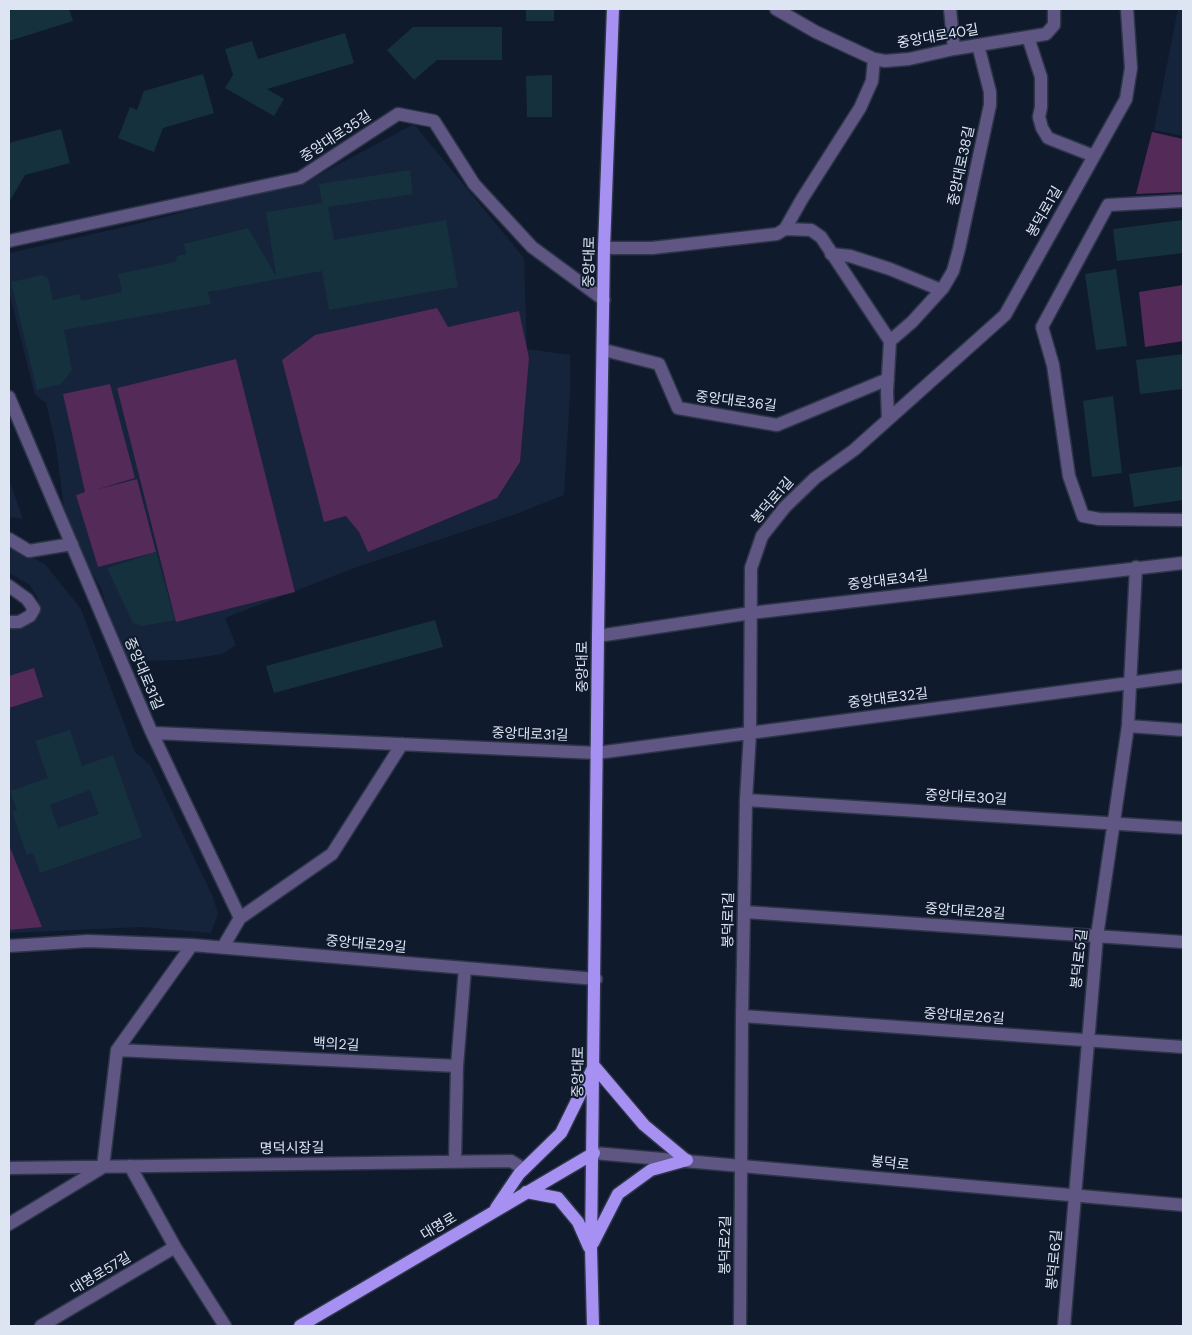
<!DOCTYPE html>
<html>
<head>
<meta charset="utf-8">
<style>
	body { margin:0 }
	#map { position:relative; width:1192px; height:1335px; overflow:hidden; background:#101a2d; font-family:"DM Sans",sans-serif }
	canvas { display:block }
	.frame { position:absolute; inset:0; border:10px solid #dde5f2; pointer-events:none }
</style>
</head>
<body>
<div id="map">
<canvas width="1192" height="1335"></canvas>
<div class="frame"></div>
</div>
<script>
const c = document.querySelector('canvas').getContext('2d');
c.lineJoin = 'round';
function fill(path, color) { c.fillStyle = color; c.fill(path, 'evenodd'); }
const shape = rows => new Path2D(rows.map(r => 'M' + r).join(''));
function stroke(path, color, width, dash) { c.strokeStyle = color; c.lineWidth = width; c.lineCap = dash ? 'butt' : 'round'; c.setLineDash(dash || []); c.stroke(path); }
function write(font, color, halo, rows, align = 'center') {
  c.font = font + ' "DM Sans","Noto Sans KR",sans-serif'; c.lineWidth = 4; c.setLineDash([]); c.textBaseline = 'middle'; c.strokeStyle = halo; c.fillStyle = color; for (const [text, x, y, turn = 0] of rows) {
    c.save(); c.translate(x, y); c.rotate((+turn || 0) * Math.PI / 180); c.textAlign = isNaN(turn) ? turn : align; if (halo) c.strokeText(text, 0, 0); c.fillText(text, 0, 0); c.restore();
  }
}
const built = shape([
	[1178,9,1183,9,1183,136,1154,130],
	[414,124,524,258,527,349,570,355,570,395,564,495,516,514,357,567,225,618,236,645,222,654,183,660,129,661,119,646,101,588,80,552,64,507,55,441,46,403,35,395,9,291,9,253,137,224,313,178],
	[9,479,23,519,9,517],
	[9,546,45,564,81,609,135,752,150,765,213,897,218,914,211,933,142,927,9,933,9,624,38,610,38,599,30,585,9,573]
]);
const green = shape([
	[1152,132,1183,139,1183,192,1136,194],
	[1183,285,1183,341,1145,347,1139,292],
	[437,308,448,327,519,311,529,358,520,462,497,498,368,552,359,532,346,516,324,522,282,360,315,335],
	[236,359,295,592,176,622,117,388],
	[110,384,135,478,95,490,137,479,156,552,98,567,76,495,85,492,63,394],
	[34,668,43,697,9,708,9,676],
	[9,845,42,927,9,930]
]);
const building = shape([
	[16,9,69,9,73,21,9,41,9,11],
	[526,9,554,9,554,21,526,21],
	[413,27,502,27,502,60,437,60,414,80,387,50],
	[345,33,354,63,267,89,284,99,274,116,225,88,233,75,225,49,252,41,258,59],
	[203,74,214,113,163,128,154,152,118,138,130,107,137,110,144,91],
	[552,75,552,117,527,117,526,76],
	[61,129,70,163,25,175,9,202,9,143],
	[410,170,413,194,328,207,334,240,446,220,458,287,329,310,322,271,208,292,211,304,64,330,72,370,61,384,37,390,11,282,42,275,48,278,53,300,79,294,81,301,122,292,118,274,175,262,177,256,186,254,184,244,248,228,276,276,266,212,322,203,319,184],
	[1183,220,1183,253,1117,261,1113,229],
	[1116,269,1127,346,1096,350,1085,274],
	[1183,354,1183,389,1140,394,1136,360],
	[1113,396,1122,473,1092,477,1083,401],
	[1183,466,1183,500,1134,507,1129,474],
	[156,552,175,620,142,626,133,623,107,568],
	[435,620,443,647,274,693,266,666],
	[70,730,82,766,113,755,142,837,40,873,33,853,27,855,12,812,17,810,10,791,48,778,35,741],
	[90,790,99,814,58,828,50,805]
]);
const minor = shape([
	[776,9,816,32,874,59,885,61,909,59,954,49,1046,34,1054,25,1054,9],
	[950,9,954,49],
	[1028,37,1041,77,1041,107,1039,117,1042,128,1048,138,1094,156],
	[1183,201,1108,205,1042,327,1053,365,1069,476,1083,516,1099,519,1183,520],
	[785,229,802,199,860,108,872,81,874,59],
	[9,241,300,178,398,114,434,121,474,184,532,247,604,300],
	[604,248,652,248,777,234,785,229,811,230,821,237,890,341],
	[831,254,850,256,890,269,941,290],
	[604,350,659,364,678,408,777,425,888,379],
	[9,397,151,731,155,733,597,753,1183,676],
	[888,419,887,392,890,341,912,322,943,288,953,271,959,249,990,105,990,92,978,45],
	[9,539,29,551,72,544],
	[9,586,27,599,34,609,30,616,19,622,9,622],
	[598,636,751,613,1183,563],
	[1128,726,1183,730],
	[151,731,240,918],
	[746,800,1183,828],
	[745,912,1183,942],
	[9,946,88,941,192,945,596,979],
	[223,947,240,918,332,854,402,744],
	[742,1016,1183,1047],
	[117,1050,457,1066],
	[594,1153,1183,1205],
	[455,1162,457,1066,465,968],
	[130,1166,175,1247,225,1326],
	[9,1168,511,1161,524,1169],
	[9,1224,103,1167,117,1050,192,945],
	[41,1326,175,1247],
	[740,1326,742,1016,746,800,750,733,751,568,762,536,785,507,815,478,854,450,1005,315,1126,99,1131,68,1127,9],
	[1064,1326,1097,936,1128,726,1136,567]
]);
const major = shape([
	[526,1192,558,1198,578,1222,589,1247],
	[496,1208,519,1174,561,1133,594,1066,644,1125,686,1160],
	[593,1243,618,1194,651,1170,687,1160],
	[300,1326,594,1153],
	[593,1326,591,1248,598,636,604,248,613,9]
]);
const streetNames = [
	["중앙대로40길",938,37,-10],
	["중앙대로35길",336,137,-33],
	["중앙대로38길",962,166,-78],
	["봉덕로1길",1045,212,-60],
	["중앙대로",590,262,-89],
	["중앙대로36길",736,402,7],
	["봉덕로1길",773,501,-49],
	["중앙대로34길",888,581,-7],
	["중앙대로",583,667,-90],
	["중앙대로31길",143,674,67],
	["중앙대로32길",888,699,-7],
	["중앙대로31길",530,735,2],
	["중앙대로30길",966,798,3],
	["중앙대로28길",965,912,4],
	["봉덕로1길",729,920,-89],
	["중앙대로29길",366,945,5],
	["봉덕로5길",1080,959,-84],
	["중앙대로26길",964,1017,4],
	["백의2길",336,1045,3],
	["중앙대로",579,1072,-89],
	["명덕시장길",292,1149,-1],
	["봉덕로",890,1164,6],
	["대명로",439,1227,-31],
	["봉덕로2길",726,1245,-89],
	["봉덕로6길",1055,1260,-85],
	["대명로57길",101,1274,-31]
];
fill(built, '#15233b');
fill(green, '#532a58');
fill(building, '#16313e');
stroke(minor, '#2d3649', 15);
stroke(major, '#2d3649', 15);
stroke(minor, '#5f5684', 12);
stroke(major, '#a691f2', 12);
write('14px', '#dde5f2', '#101a2d', streetNames);
</script>
</body>
</html>
